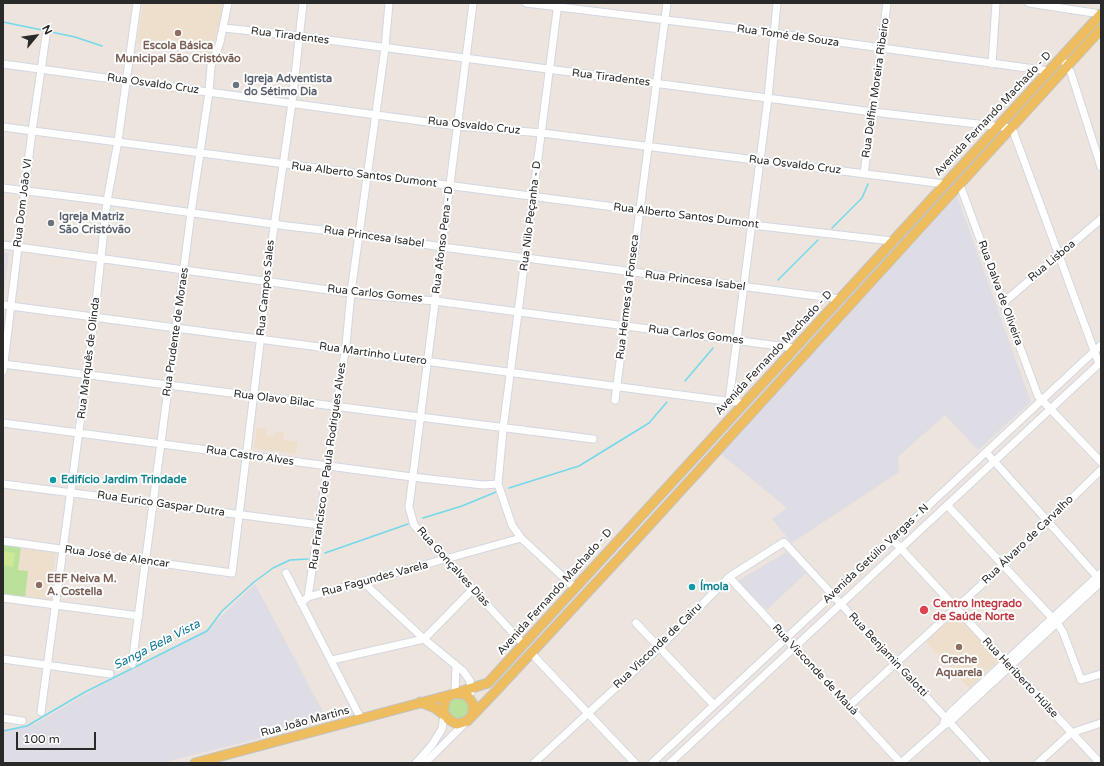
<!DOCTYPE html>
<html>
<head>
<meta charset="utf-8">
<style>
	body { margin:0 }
	#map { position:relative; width:1104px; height:766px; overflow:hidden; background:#ece4dd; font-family:"Varela Round",sans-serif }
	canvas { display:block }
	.frame { position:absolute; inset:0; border:4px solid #2a2a2a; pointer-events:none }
	.north { position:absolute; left:16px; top:16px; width:40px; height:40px; -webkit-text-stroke:3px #fff; paint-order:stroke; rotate:61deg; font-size:11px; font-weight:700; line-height:16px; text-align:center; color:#2a2a2a }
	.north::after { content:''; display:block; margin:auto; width:14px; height:18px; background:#2a2a2a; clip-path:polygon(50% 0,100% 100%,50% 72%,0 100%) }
	.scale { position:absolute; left:16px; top:732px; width:80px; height:18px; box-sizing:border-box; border:2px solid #2a2a2a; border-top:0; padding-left:5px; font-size:12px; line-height:14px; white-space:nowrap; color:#2a2a2a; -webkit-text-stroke:3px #fff; paint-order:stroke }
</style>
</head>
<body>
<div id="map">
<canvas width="1104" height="766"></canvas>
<div class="frame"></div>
<div class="north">N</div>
<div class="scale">100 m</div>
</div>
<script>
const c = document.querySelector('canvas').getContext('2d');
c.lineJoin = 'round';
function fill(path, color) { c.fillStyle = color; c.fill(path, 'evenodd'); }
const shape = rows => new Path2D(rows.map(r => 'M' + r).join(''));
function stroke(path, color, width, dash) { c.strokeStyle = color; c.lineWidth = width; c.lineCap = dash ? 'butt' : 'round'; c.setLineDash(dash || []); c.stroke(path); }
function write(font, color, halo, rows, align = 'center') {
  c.font = font + ' "Varela Round",sans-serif'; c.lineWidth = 4; c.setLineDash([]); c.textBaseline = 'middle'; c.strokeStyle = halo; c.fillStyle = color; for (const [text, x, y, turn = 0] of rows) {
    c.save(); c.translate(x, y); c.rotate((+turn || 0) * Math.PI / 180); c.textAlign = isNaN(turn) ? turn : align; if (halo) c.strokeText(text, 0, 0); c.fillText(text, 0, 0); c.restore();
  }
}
const industrial = shape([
	[957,196,1031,402,978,450,945,415,898,457,899,472,792,543,772,519,787,508,721,454],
	[3,252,9,253,3,300],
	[786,552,806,573,767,610,738,581],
	[255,584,328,721,161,763,3,763,3,730,35,724,100,686,209,628]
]);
const education = shape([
	[143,3,223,3,221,22,210,53,137,44],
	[257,428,267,429,266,435,275,436,275,432,284,433,283,440,298,442,296,454,254,448],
	[21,547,56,552,49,602,25,599,18,570],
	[956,613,999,660,969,688,925,641]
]);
const green = shape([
	[3,544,21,547,18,570,28,571,25,599,3,596],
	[460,696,468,701,469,714,463,720,450,718,446,705,452,698]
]);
const pitch = shape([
	[3,551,15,553,13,567,3,565]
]);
const stream = shape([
	[3,22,42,30],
	[51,32,75,37,102,46],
	[832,228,862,198,868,184],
	[778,280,818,240],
	[685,381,713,348],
	[509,488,579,466,649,423,667,402],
	[423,518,462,506,496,492],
	[325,553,408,524],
	[3,731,27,726,85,692,207,631,222,611,254,582,273,568,290,560,308,559]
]);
const minor = shape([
	[473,3,409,507,414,525,524,645],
	[526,3,773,33,1049,71],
	[558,3,503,429,498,484,512,525,521,538,575,588],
	[1029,3,1094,13,1101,16],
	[224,28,298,36,873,112,1012,128,1099,364],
	[1065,63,1071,73,1101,167],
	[3,64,457,126,542,133,945,184],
	[992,64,996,3],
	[3,127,752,225,892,241],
	[864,174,887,3],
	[960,185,1038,396,1101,462],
	[3,188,107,201,287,226,358,234,442,247,840,299],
	[3,245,365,295,435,301,794,348],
	[1003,303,1101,219],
	[3,305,718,400,738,402,743,405],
	[3,364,593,439],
	[3,371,32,131,46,36],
	[615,400,667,3],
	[729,401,768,98,777,3],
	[3,423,412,477,483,485,498,484],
	[986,452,1100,580],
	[3,484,320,525],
	[947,505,1057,623,1063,632,1081,680,1101,674],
	[892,539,1100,763],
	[3,541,232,573,261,335,266,282,292,103,303,3],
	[286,573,361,719],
	[729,577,901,763],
	[364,583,424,639,464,672,470,681,471,692],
	[308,597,346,345,351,292,385,48,389,3],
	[3,598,139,616],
	[301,603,308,597,521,538],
	[636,623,714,705],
	[531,653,635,763],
	[3,659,110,674],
	[332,660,424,639,473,589],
	[132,664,191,213,209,92,211,66,220,42,228,3],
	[455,693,456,666],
	[849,706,1003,565,1101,470],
	[41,712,95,312,107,201,118,141,137,3],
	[3,718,22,721],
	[944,722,951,712,1101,573],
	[416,763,432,745,442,729,444,715],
	[425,763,466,722],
	[534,763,659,648,729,577,784,542,987,763],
	[652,763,1101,345],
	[670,763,1101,362],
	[901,763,943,726,950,722,1101,582],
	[1038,763,1071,733,1101,723]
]);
const major = shape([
	[459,692,488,683,1101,14],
	[420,702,435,708,444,715],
	[471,717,473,712,473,704,467,695,455,693,446,698,443,711,448,719,457,724,467,721,471,717,496,691,623,554,1101,29],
	[195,763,450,695]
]);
const markers = [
	[178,33,4,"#8d6e63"],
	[236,85,4,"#6b7280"],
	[51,223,4,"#6b7280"],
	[53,480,4,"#0f9aa8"],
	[39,585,4,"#8d6e63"],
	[692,587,4,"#0f9aa8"],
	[924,610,5,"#e0444e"],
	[959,647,4,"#8d6e63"]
];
const streetNames = [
	["Rua Tiradentes",290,36,7],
	["Rua Tomé de Souza",788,36,8],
	["Rua Tiradentes",611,78,7],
	["Rua Osvaldo Cruz",153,84,8],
	["Rua Delfim Moreira Ribeiro",876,88,-82],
	["Avenida Fernando Machado - D",993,114,-47],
	["Rua Osvaldo Cruz",474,126,6],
	["Rua Osvaldo Cruz",795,165,7],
	["Rua Alberto Santos Dumont",364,175,7],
	["Rua Dom João VI",23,203,-83],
	["Rua Nilo Peçanha - D",531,216,-83],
	["Rua Alberto Santos Dumont",686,216,7],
	["Rua Princesa Isabel",374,237,8],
	["Rua Afonso Pena - D",443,240,-83],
	["Rua Lisboa",1052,261,-40],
	["Rua Princesa Isabel",695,281,7],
	["Rua Campos Sales",266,288,-84],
	["Rua Dalva de Oliveira",1000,293,70],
	["Rua Carlos Gomes",375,294,6],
	["Rua Hermes da Fonseca",628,297,-83],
	["Rua Prudente de Moraes",176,332,-82],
	["Rua Carlos Gomes",696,335,7],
	["Avenida Fernando Machado - D",774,353,-47],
	["Rua Martinho Lutero",373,354,8],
	["Rua Marquês de Olinda",89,358,-83],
	["Rua Olavo Bilac",274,399,7],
	["Rua Castro Alves",250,456,8],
	["Rua Francisco de Paula Rodrigues Alves",328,466,-82],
	["Rua Eurico Gaspar Dutra",161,504,8],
	["Rua Álvaro de Carvalho",1028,540,-44],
	["Avenida Getúlio Vargas - N",876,554,-43],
	["Rua José de Alencar",117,557,8],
	["Rua Gonçalves Dias",453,567,48],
	["Rua Fagundes Varela",375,579,-15],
	["Avenida Fernando Machado - D",555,592,-48],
	["Rua Visconde de Cairu",658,646,-44],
	["Rua Benjamin Galotti",888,655,47],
	["Rua Visconde de Mauá",815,670,47],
	["Rua Heriberto Hülse",1020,678,47],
	["Rua João Martins",305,722,-15]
];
const educationNames = [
	["Escola Básica",178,46],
	["Municipal São Cristóvão",178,59],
	["EEF Neiva M.",47,579,"left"],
	["A. Costella",47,592,"left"],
	["Creche",959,660],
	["Aquarela",959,673]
];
const worshipNames = [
	["Igreja Adventista",244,79],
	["do Sétimo Dia",244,92],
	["Igreja Matriz",59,217],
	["São Cristóvão",59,230]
];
const cultureNames = [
	["Edifício Jardim Trindade",61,480],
	["Ímola",700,587]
];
const healthNames = [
	["Centro Integrado",933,604],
	["de Saúde Norte",933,617]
];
const waterNames = [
	["Sanga Bela Vista",157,645,-27]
];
fill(industrial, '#dedde5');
fill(education, '#eddfcc');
fill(green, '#bae19a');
fill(pitch, '#cee896');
stroke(stream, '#72d9ec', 1.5);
stroke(minor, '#d2d7e3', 9);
stroke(major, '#c3c3c3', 11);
stroke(minor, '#fff', 7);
stroke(major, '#edbd60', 9);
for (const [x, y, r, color] of markers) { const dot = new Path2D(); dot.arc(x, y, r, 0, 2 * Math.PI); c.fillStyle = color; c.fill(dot); stroke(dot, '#fff', 1.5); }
write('11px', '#2a2a2a', '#fff', streetNames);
write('bold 11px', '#785e54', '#fff', educationNames);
write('bold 11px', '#5b616d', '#fff', worshipNames, 'left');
write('bold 11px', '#0d838f', '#fff', cultureNames, 'left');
write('bold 11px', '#be3a42', '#fff', healthNames, 'left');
write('italic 12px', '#107898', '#fff', waterNames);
</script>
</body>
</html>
